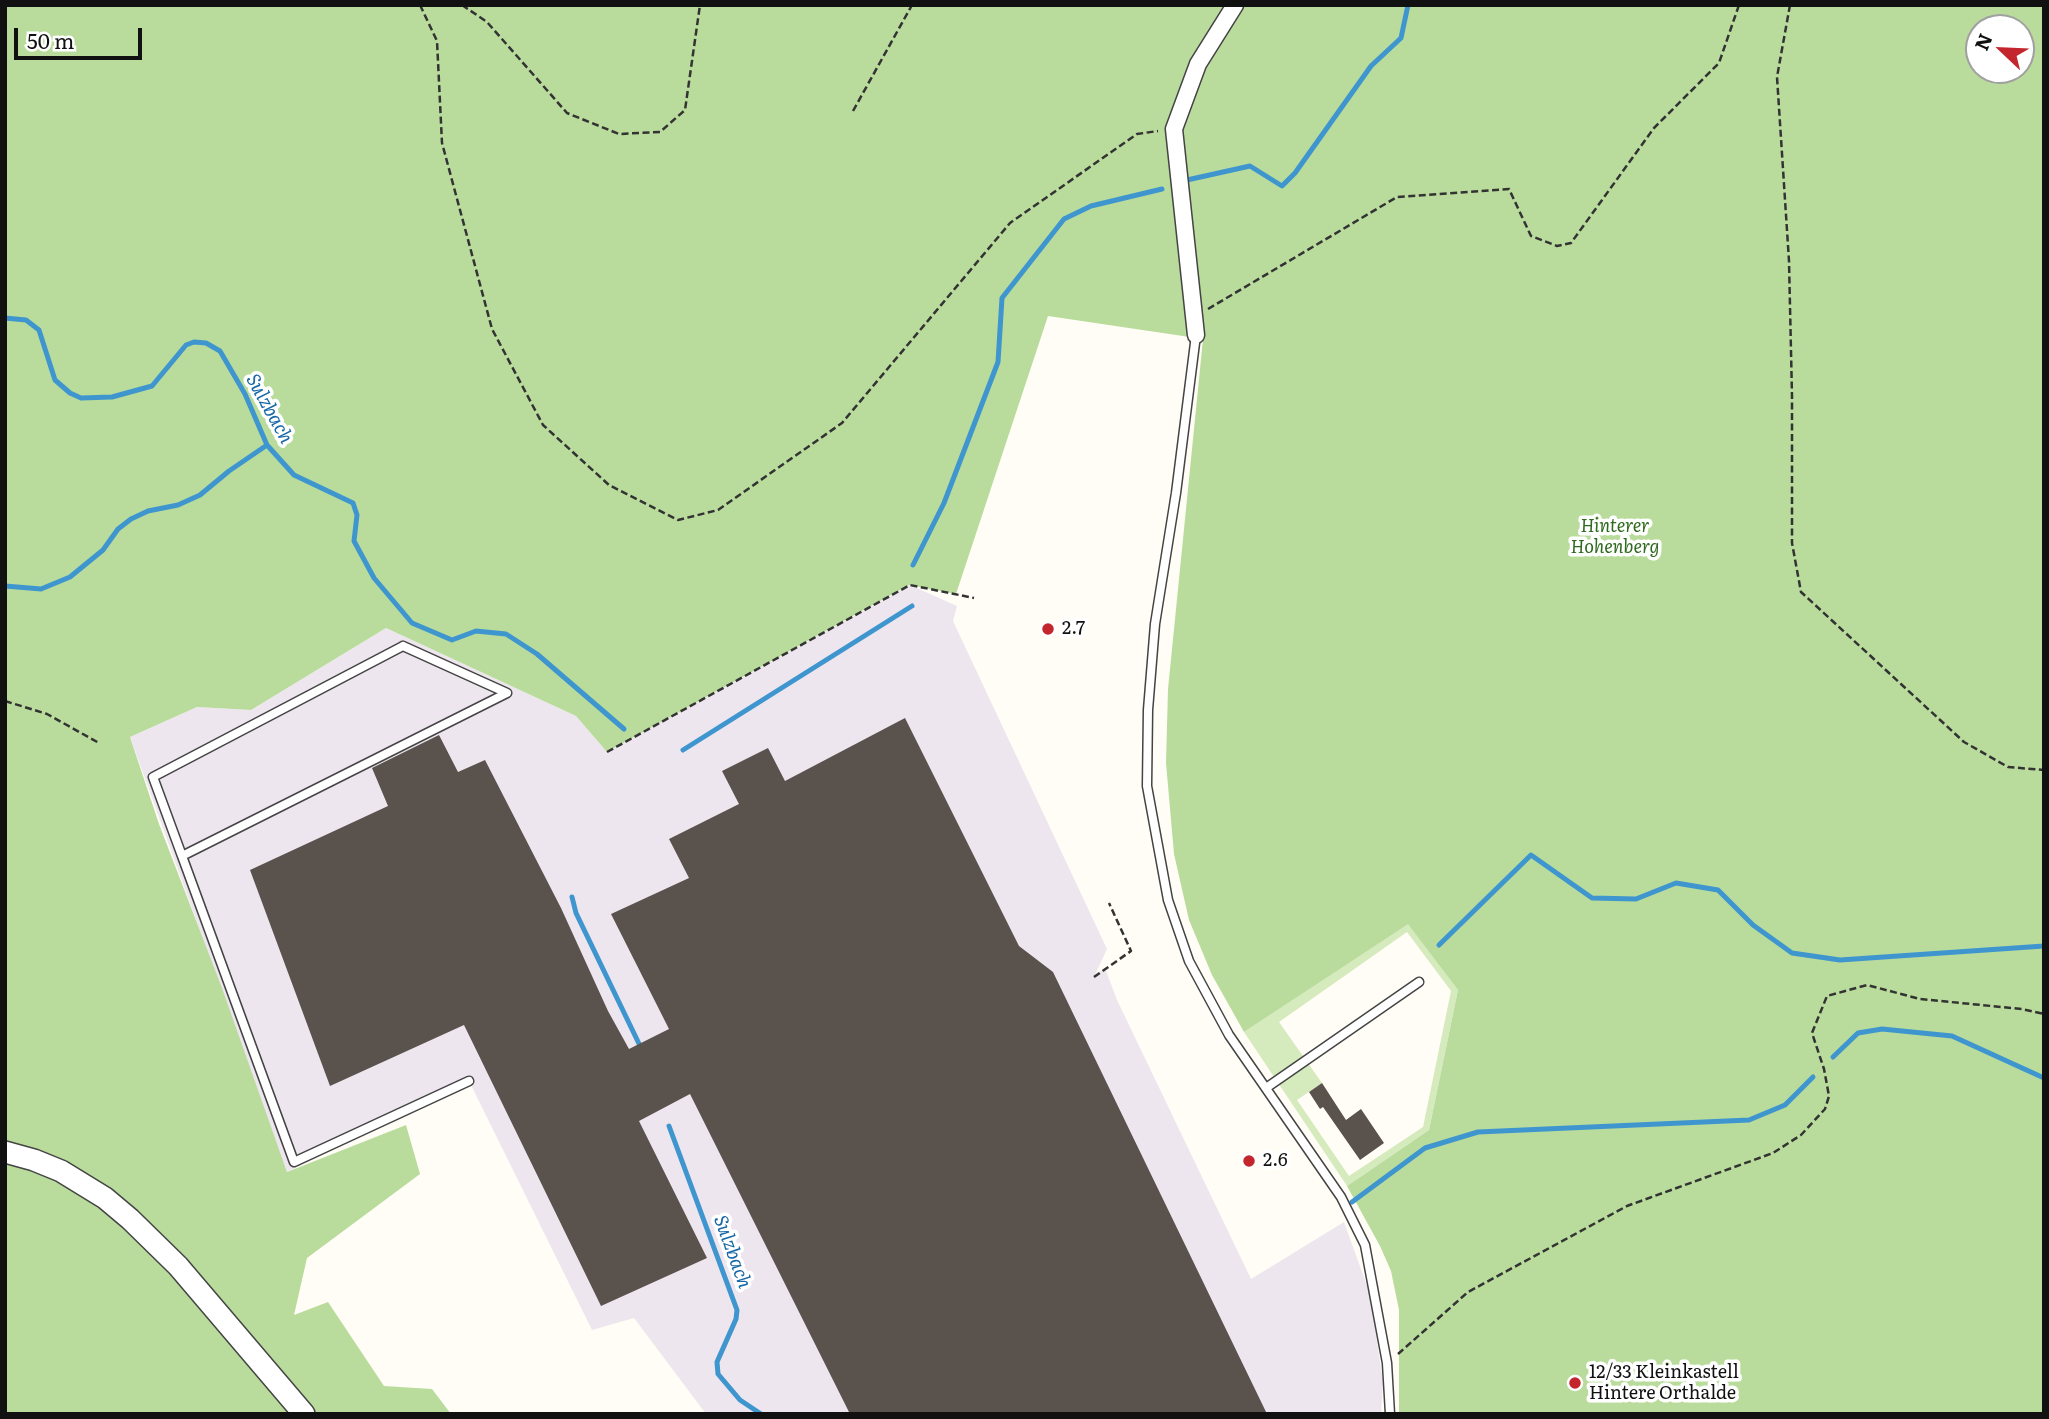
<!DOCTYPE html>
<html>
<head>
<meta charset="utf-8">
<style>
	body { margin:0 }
	#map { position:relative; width:2049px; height:1419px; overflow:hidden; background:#fffdf5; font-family:Literata,serif }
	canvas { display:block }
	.frame { position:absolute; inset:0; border:7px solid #111; pointer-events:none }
	.north { position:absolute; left:1965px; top:14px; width:70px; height:70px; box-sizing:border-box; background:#fff; border:2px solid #a0a0a0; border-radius:50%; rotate:293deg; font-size:19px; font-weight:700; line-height:28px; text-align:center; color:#111 }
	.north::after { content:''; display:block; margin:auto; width:24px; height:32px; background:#c4262e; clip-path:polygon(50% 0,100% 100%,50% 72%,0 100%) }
	.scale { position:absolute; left:14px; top:28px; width:128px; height:32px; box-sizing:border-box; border:4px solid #111; border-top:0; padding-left:9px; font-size:21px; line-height:24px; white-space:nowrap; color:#111; -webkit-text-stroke:5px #fff; paint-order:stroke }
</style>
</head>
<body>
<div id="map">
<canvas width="2049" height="1419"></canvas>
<div class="frame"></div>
<div class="north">N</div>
<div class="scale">50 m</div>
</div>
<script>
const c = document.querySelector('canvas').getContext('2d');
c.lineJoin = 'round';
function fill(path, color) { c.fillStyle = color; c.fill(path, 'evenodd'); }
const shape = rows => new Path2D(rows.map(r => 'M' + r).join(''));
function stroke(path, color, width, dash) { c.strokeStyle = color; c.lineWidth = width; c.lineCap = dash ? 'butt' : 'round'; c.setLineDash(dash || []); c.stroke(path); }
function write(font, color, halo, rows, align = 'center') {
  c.font = font + ' Literata,serif'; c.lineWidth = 7; c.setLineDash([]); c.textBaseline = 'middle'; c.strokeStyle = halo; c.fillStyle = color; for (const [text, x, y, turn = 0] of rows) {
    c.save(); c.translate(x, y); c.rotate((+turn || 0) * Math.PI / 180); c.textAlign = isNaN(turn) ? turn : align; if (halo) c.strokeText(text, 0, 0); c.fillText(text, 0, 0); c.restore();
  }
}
const industrial = shape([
	[910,585,957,606,953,621,1107,949,1095,975,1105,968,1117,1000,1251,1279,1344,1222,1370,1294,1383,1382,1381,1414,706,1414,634,1318,592,1330,470,1083,287,1172,130,737,197,707,251,710,386,628,576,716,607,752]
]);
const green = shape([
	[1408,923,1458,990,1429,1130,1347,1186,1244,1032],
	[1407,932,1451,991,1423,1127,1349,1176,1297,1100,1322,1083,1279,1022]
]);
const forest = shape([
	[5,5,2044,5,2044,1414,1399,1414,1399,1310,1391,1271,1380,1246,1347,1186,1429,1130,1458,990,1408,924,1244,1032,1212,975,1189,920,1174,854,1166,763,1168,689,1203,339,1048,316,956,594,909,585,607,752,576,716,386,628,251,710,197,707,130,737,159,824,222,988,287,1172,406,1125,420,1174,307,1258,294,1315,328,1302,384,1386,432,1389,451,1414,5,1414],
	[1979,28,2021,28,2021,70,1979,70]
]);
const stream = shape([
	[1187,180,1250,166,1282,186,1295,173,1371,66,1401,38,1408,5],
	[5,318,26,320,39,330,55,380,70,393,81,398,112,397,152,386,186,345,194,342,206,343,220,351,245,394,267,445,294,475,353,503,357,515,354,541,374,578,412,623,452,640,476,631,506,634,537,654,624,729],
	[913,565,944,503,998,362,1002,298,1064,219,1091,206,1162,189],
	[5,586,41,589,70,577,103,550,118,529,131,519,148,511,178,505,200,495,229,471,267,445],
	[683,750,912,606],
	[572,897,576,913,642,1050],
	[1439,945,1531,855,1592,898,1636,899,1676,883,1718,890,1753,925,1792,953,1840,960,2044,946],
	[1833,1057,1858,1033,1882,1029,1952,1036,2044,1078],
	[669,1126,737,1310,736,1319,717,1362,718,1374,740,1400,761,1414],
	[1352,1202,1425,1148,1478,1132,1749,1120,1785,1105,1813,1077]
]);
const building = shape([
	[905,718,1019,946,1053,972,1267,1414,850,1414,690,1094,639,1121,707,1258,601,1306,464,1025,330,1086,250,870,388,806,372,768,439,735,458,772,485,760,561,908,608,1011,629,1049,669,1029,611,914,689,878,669,839,739,804,722,771,768,748,785,781],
	[1322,1083,1346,1120,1361,1109,1384,1143,1360,1160,1323,1107,1320,1109,1309,1092]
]);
const path = shape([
	[420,5,437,41,442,143,492,329,543,425,609,485,678,520,718,510,842,423,1010,223,1137,134,1158,131],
	[462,5,487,22,567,113,619,134,660,132,685,110,700,5],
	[1790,5,1777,77,1789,261,1792,396,1792,543,1801,592,1964,742,2008,767,2044,770],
	[853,111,912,5],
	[1208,309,1397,197,1509,189,1531,236,1557,246,1571,243,1654,128,1719,63,1739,5],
	[5,701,47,714,99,743],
	[607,752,910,585,974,598],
	[1094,977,1131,951,1109,903],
	[1398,1354,1468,1292,1627,1206,1773,1153,1801,1135,1825,1109,1829,1096,1824,1069,1812,1033,1827,996,1867,985,1920,999,2022,1009,2044,1014]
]);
const service = shape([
	[1196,335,1176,493,1155,624,1148,710,1147,786,1168,900,1189,961,1229,1035,1341,1197,1365,1245,1387,1363,1390,1414],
	[403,646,507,693,182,856,153,777,403,646],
	[182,856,294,1162,469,1081],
	[1266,1088,1419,982]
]);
const minor = shape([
	[1196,335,1174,129,1198,64,1235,5]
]);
const tertiary = shape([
	[5,1152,34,1160,61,1171,105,1198,130,1219,178,1266,304,1414]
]);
const markers = [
	[1048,629,7,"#c4262e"],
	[1249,1161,7,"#c4262e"],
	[1575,1383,7,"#c4262e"]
];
const parkNames = [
	["Hinterer",1615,527],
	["Hohenberg",1615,548]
];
const poiNames = [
	["2.7",1062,629],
	["2.6",1263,1161],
	["12/33 Kleinkastell",1589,1373],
	["Hintere Orthalde",1589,1394]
];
const waterNames = [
	["Sulzbach",269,409,61],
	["Sulzbach",732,1252,70]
];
fill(industrial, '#eee6ef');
fill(green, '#d5ebbd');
fill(forest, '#b9dc9c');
stroke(stream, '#3f96cf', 5);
fill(building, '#5a524d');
stroke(service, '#444', 11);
stroke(minor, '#444', 19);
stroke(tertiary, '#444', 24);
stroke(path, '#333', 2.5, [7, 3.5]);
stroke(service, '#fff', 8);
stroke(minor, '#fff', 16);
stroke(tertiary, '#fff', 21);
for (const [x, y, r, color] of markers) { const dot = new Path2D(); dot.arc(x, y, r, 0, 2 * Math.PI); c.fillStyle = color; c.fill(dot); stroke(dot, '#fff', 2.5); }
write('italic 18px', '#2f6b1f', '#fff', parkNames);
write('18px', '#111', '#fff', poiNames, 'left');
write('italic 19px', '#1768a6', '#fff', waterNames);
</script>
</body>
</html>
